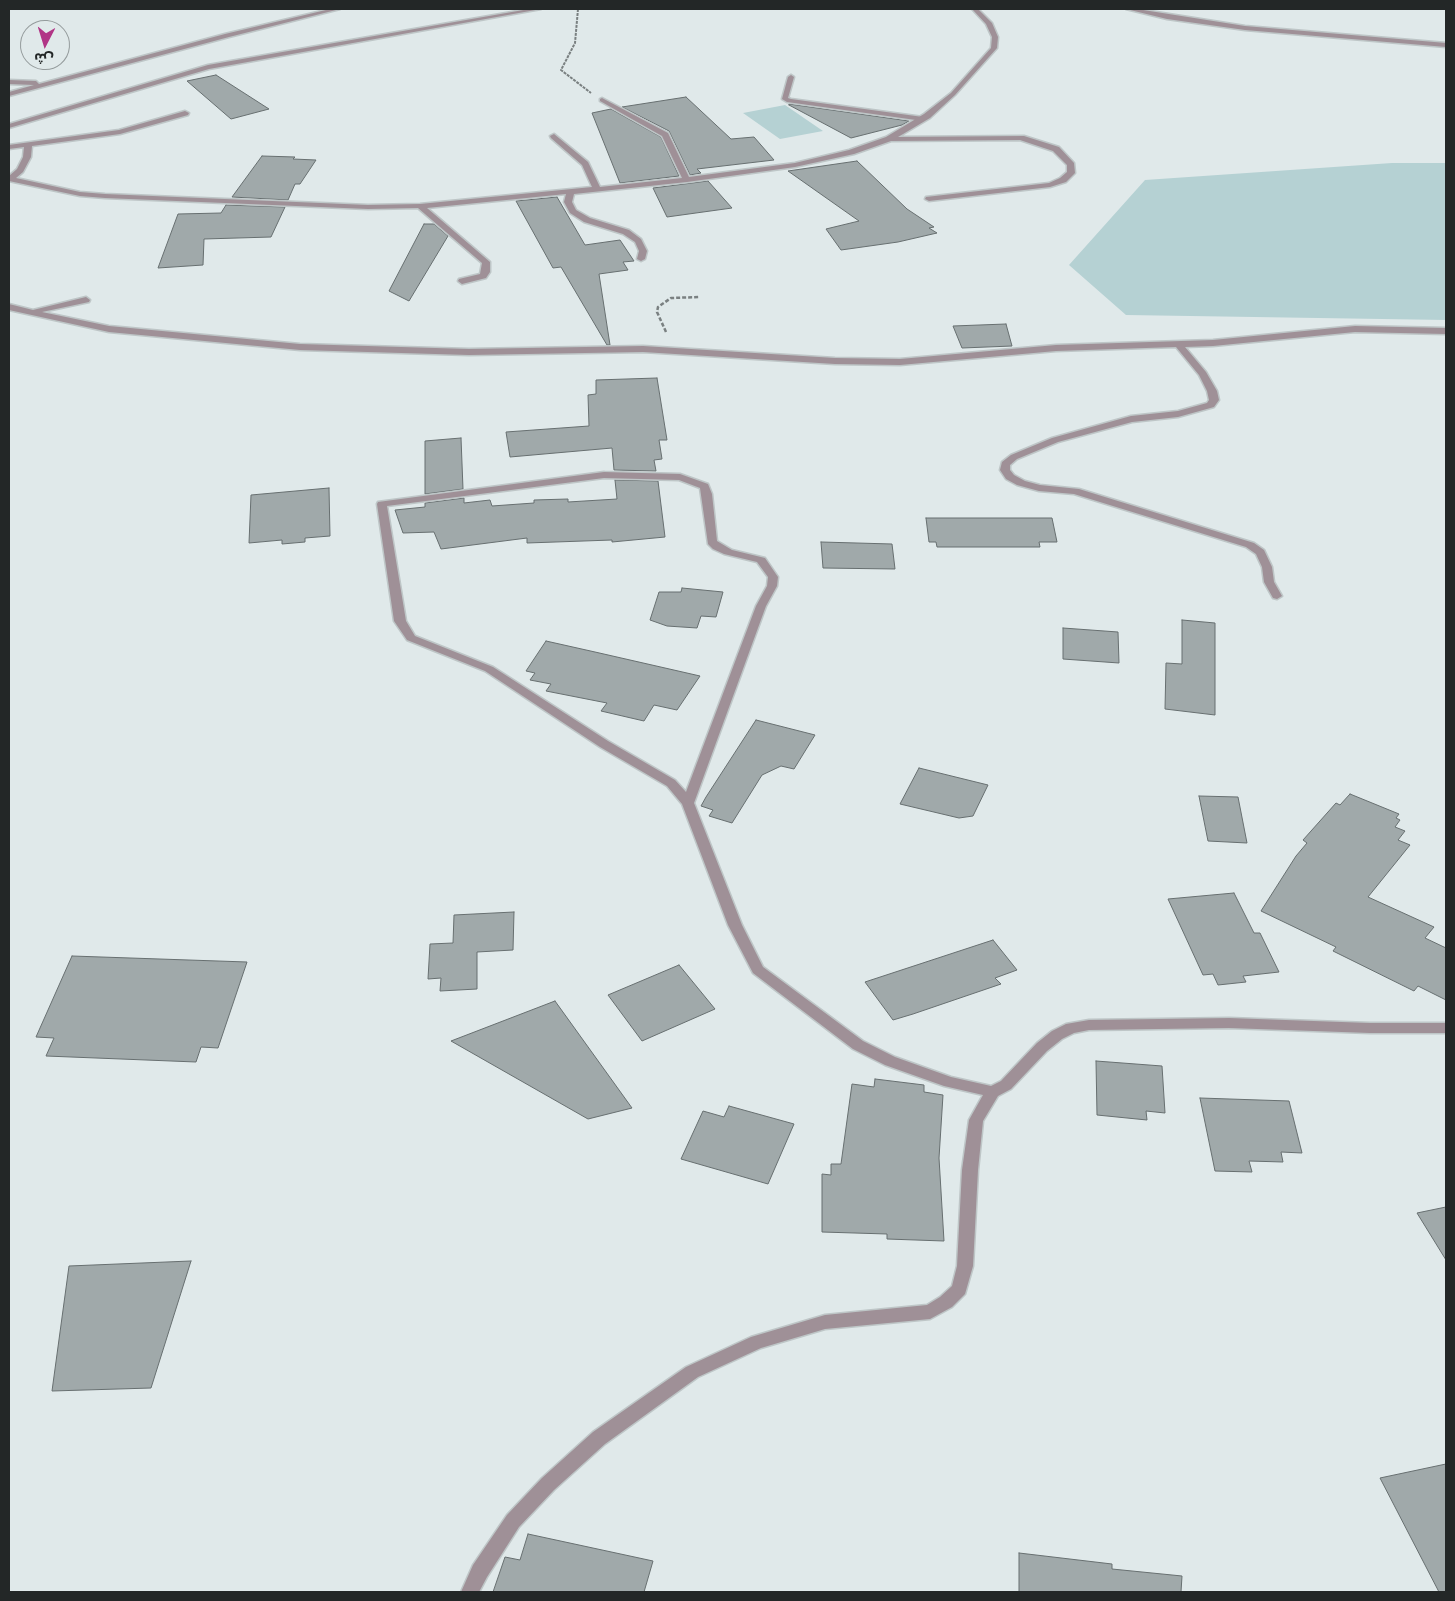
<!DOCTYPE html>
<html>
<head>
<meta charset="utf-8">
<style>
	body { margin:0 }
	#map { position:relative; width:1455px; height:1601px; overflow:hidden; background:#e0e9ea; font-family:"Roboto Condensed","Noto Sans Arabic",sans-serif }
	canvas { display:block }
	.frame { position:absolute; inset:0; border:10px solid #232727; pointer-events:none }
	.north { position:absolute; left:20px; top:20px; width:50px; height:50px; box-sizing:border-box; background:#e0e9ea; border:1px solid #949b9c; border-radius:50%; rotate:185deg; font-size:14px; font-weight:700; line-height:20px; text-align:center; color:#232727 }
	.north::after { content:''; display:block; margin:auto; width:18px; height:22px; background:#b13586; clip-path:polygon(50% 0,100% 100%,50% 72%,0 100%) }
</style>
</head>
<body>
<div id="map">
<canvas width="1455" height="1601"></canvas>
<div class="frame"></div>
<div class="north">ش</div>
</div>
<script>
const c = document.querySelector('canvas').getContext('2d');
c.lineJoin = 'round';
function fill(path, color) { c.fillStyle = color; c.fill(path, 'evenodd'); }
const shape = rows => new Path2D(rows.map(r => 'M' + r).join(''));
function stroke(path, color, width, dash) { c.strokeStyle = color; c.lineWidth = width; c.lineCap = dash ? 'butt' : 'round'; c.setLineDash(dash || []); c.stroke(path); }
const green = shape([
	[785,105,823,131,780,139,743,113],
	[1392,163,1446,163,1446,320,1126,315,1069,265,1145,180]
]);
const building = shape([
	[216,75,269,109,231,119,187,81,216,75],
	[686,97,731,139,754,137,774,160,697,169,701,173,690,175,669,131,622,107,686,97],
	[789,105,789,104,909,121,902,125,851,138,789,105],
	[611,109,661,137,679,176,620,183,592,113,611,109],
	[262,156,295,157,293,159,316,160,300,184,295,184,288,200,232,197,262,156],
	[857,161,907,209,934,227,929,228,937,233,898,242,841,250,826,229,859,221,788,171,857,161],
	[708,181,732,208,667,217,653,188,708,181],
	[557,197,585,245,620,240,634,261,623,262,628,270,599,274,610,345,607,345,561,267,553,268,516,201,557,197],
	[226,205,285,207,271,237,204,239,203,265,158,268,178,214,221,213,226,205],
	[424,224,434,224,448,236,409,301,389,291,424,224],
	[1006,324,1012,346,962,348,953,326,1006,324],
	[657,378,667,440,659,440,662,459,654,460,656,471,614,470,612,448,510,457,506,432,589,426,588,395,596,394,596,380,657,378],
	[461,438,463,489,425,494,425,441,461,438],
	[615,480,658,481,665,537,612,542,612,540,527,543,527,538,441,549,434,532,403,533,395,510,425,507,425,503,464,498,464,503,490,500,492,506,534,503,534,500,568,499,568,502,617,499,615,480],
	[329,488,330,536,305,538,305,542,282,544,282,540,249,543,251,495,329,488],
	[926,518,1052,518,1057,542,1039,542,1040,547,937,547,936,542,929,542,926,518],
	[821,542,892,544,895,569,823,568,821,542],
	[682,588,723,592,716,617,701,616,697,628,667,626,650,620,659,592,681,592,682,588],
	[1182,620,1215,623,1215,715,1165,709,1166,663,1182,664,1182,620],
	[1063,628,1118,632,1119,663,1063,659,1063,628],
	[546,641,595,652,700,676,677,710,654,705,644,721,601,711,607,703,546,691,551,684,530,680,535,673,526,671,546,641],
	[756,720,815,735,794,769,781,766,762,775,732,823,709,816,713,810,701,806,706,797,756,720],
	[919,768,988,785,973,816,959,818,900,804,919,768],
	[1350,794,1399,814,1396,818,1400,820,1395,827,1405,831,1398,840,1410,845,1368,897,1434,927,1425,938,1446,948,1446,1000,1418,986,1414,991,1333,951,1336,947,1261,911,1296,856,1307,843,1303,840,1336,803,1340,805,1350,794],
	[1199,796,1238,797,1247,843,1208,841,1199,796],
	[1234,893,1254,933,1260,933,1279,972,1243,976,1246,982,1218,985,1213,974,1203,975,1168,899,1234,893],
	[514,912,513,950,477,952,477,989,440,991,441,978,428,979,430,944,453,943,454,915,514,912],
	[993,940,1017,970,995,978,1001,984,913,1014,893,1020,865,982,993,940],
	[72,956,247,962,218,1048,201,1047,196,1062,46,1056,54,1038,36,1037,72,956],
	[679,965,715,1009,642,1041,608,995,679,965],
	[555,1001,632,1108,588,1119,451,1041,555,1001],
	[1096,1061,1162,1066,1165,1113,1146,1111,1147,1120,1097,1115,1096,1061],
	[875,1079,924,1085,924,1092,943,1095,939,1158,944,1241,887,1239,887,1234,822,1232,822,1174,831,1175,831,1164,841,1164,852,1084,874,1087,875,1079],
	[1200,1098,1289,1101,1302,1153,1281,1152,1283,1162,1249,1161,1252,1172,1215,1171,1200,1098],
	[729,1106,794,1124,768,1184,681,1159,703,1111,724,1117,729,1106],
	[1446,1207,1446,1260,1417,1213,1446,1207],
	[191,1261,151,1388,52,1391,69,1266,191,1261],
	[1446,1464,1446,1592,1439,1592,1380,1478,1446,1464],
	[528,1534,653,1561,644,1592,493,1592,505,1557,520,1560,528,1534],
	[1019,1553,1112,1564,1112,1569,1182,1576,1181,1592,1019,1592,1019,1553]
]);
const pathFar1 = shape([
	[578,9,575,43,561,70,591,93]
]);
const path = shape([
	[666,332,657,312,658,307,671,298,700,297]
]);
const service = shape([
	[791,75,794,77,788,98,791,99,923,117,926,119,923,121,787,102,782,99,788,77,791,75]
]);
const minor = shape([
	[330,9,340,9,229,37,9,96,9,92,34,85,9,84,9,80,36,81,39,84,225,34,330,9],
	[529,9,541,9,209,69,9,128,9,124,208,65,529,9],
	[972,9,978,9,992,23,998,37,997,48,955,95,930,118,898,137,1024,136,1059,147,1074,163,1075,173,1066,182,1050,187,929,201,925,199,926,197,1049,183,1060,178,1067,172,1067,165,1053,151,1020,140,891,141,854,154,795,167,687,182,574,194,572,202,576,210,590,218,629,230,641,239,647,251,645,259,641,261,637,259,639,251,635,242,623,234,584,222,570,213,564,202,566,194,427,208,490,262,490,272,486,278,462,284,458,281,459,279,480,274,482,263,418,208,368,209,105,198,80,196,9,181,9,176,17,169,23,157,24,147,9,149,9,145,119,130,185,111,189,113,188,115,120,134,32,146,31,157,23,172,16,178,80,192,105,194,368,205,420,204,592,187,582,165,551,138,550,136,554,134,588,162,600,187,682,178,662,136,600,101,600,99,602,98,668,133,689,177,795,163,849,150,886,137,924,114,951,93,991,48,992,37,986,24,972,9],
	[1126,9,1137,9,1245,26,1446,43,1446,47,1245,30,1167,19,1126,9],
	[86,297,90,300,89,302,42,312,109,326,300,344,469,349,643,346,835,358,900,359,1056,345,1213,340,1355,326,1446,328,1446,334,1355,332,1213,346,1185,347,1206,372,1217,391,1219,400,1214,407,1178,417,1132,422,1058,442,1017,459,1010,465,1010,470,1014,475,1025,481,1040,485,1079,489,1254,543,1264,550,1272,567,1274,582,1282,596,1277,599,1273,598,1264,582,1262,567,1256,554,1246,547,1074,494,1039,491,1017,485,1006,479,1000,470,1002,462,1011,455,1052,438,1131,416,1178,411,1207,403,1209,400,1207,391,1199,375,1176,347,1056,351,900,365,835,364,643,352,469,355,300,350,109,332,9,310,9,304,33,310,86,297],
	[604,472,680,474,708,484,712,494,717,541,732,550,765,558,778,577,777,586,766,606,694,803,742,925,763,967,863,1041,895,1057,951,1077,991,1086,1001,1081,1037,1043,1052,1031,1066,1024,1089,1020,1229,1018,1370,1023,1446,1023,1446,1033,1370,1033,1229,1028,1089,1030,1074,1033,1062,1039,1047,1051,1011,1089,998,1096,983,1121,978,1170,973,1266,965,1294,952,1307,930,1319,825,1329,761,1348,698,1377,605,1444,554,1490,519,1527,487,1577,479,1592,461,1592,473,1565,507,1515,542,1478,593,1432,686,1367,751,1337,825,1315,927,1305,940,1297,952,1286,957,1266,962,1170,969,1120,983,1095,944,1086,885,1065,853,1049,753,973,728,925,682,804,667,786,600,747,485,671,407,640,394,621,377,504,378,502,604,472],
	[604,478,679,480,700,488,708,544,713,549,724,554,757,562,768,577,767,586,756,606,686,792,675,780,608,741,493,667,415,636,406,621,387,506,604,478]
]);
fill(green, '#b5d1d3');
fill(building, '#a0a9aa');
stroke(building, '#676f70', 1);
stroke(service, '#bec6c7', 3);
stroke(minor, '#bec6c7', 3);
stroke(pathFar1, '#7a8081', 2, [3, 1]);
stroke(path, '#7a8081', 2.5, [4, 2]);
fill(service, '#9f9097');
fill(minor, '#9f9097');
</script>
</body>
</html>
